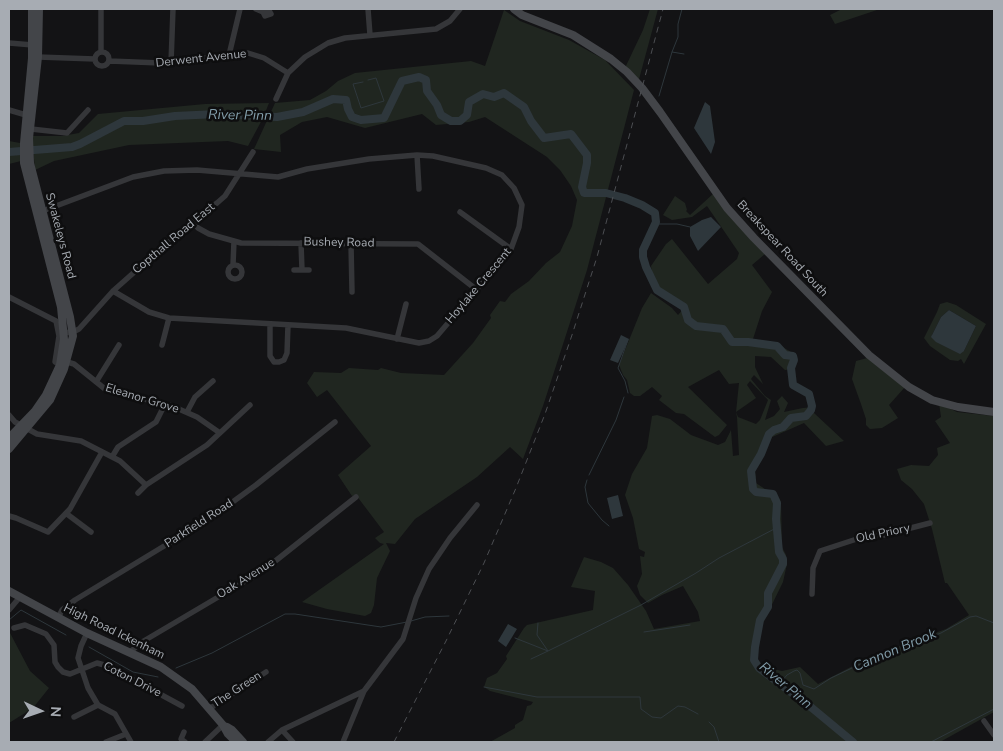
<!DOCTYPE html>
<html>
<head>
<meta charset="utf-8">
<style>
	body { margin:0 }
	#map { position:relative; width:1003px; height:751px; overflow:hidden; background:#131315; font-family:"Nunito Sans",sans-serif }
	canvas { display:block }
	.frame { position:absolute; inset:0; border:10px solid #a7acb3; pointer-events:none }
	.north { position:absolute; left:15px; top:686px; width:50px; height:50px; -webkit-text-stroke:4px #0e0e0f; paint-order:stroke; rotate:93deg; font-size:14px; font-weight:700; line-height:20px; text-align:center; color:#a7acb3 }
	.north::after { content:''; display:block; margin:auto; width:18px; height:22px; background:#a7acb3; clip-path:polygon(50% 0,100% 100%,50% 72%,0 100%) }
</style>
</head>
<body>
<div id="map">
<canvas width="1003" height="751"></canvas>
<div class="frame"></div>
<div class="north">N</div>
</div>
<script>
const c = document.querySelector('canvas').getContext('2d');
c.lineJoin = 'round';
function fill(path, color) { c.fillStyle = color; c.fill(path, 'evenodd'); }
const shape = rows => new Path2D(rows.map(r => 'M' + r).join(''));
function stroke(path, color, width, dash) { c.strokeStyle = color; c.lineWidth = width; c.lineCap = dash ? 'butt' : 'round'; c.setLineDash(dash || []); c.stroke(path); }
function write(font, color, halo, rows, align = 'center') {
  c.font = font + ' "Nunito Sans",sans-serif'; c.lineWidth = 5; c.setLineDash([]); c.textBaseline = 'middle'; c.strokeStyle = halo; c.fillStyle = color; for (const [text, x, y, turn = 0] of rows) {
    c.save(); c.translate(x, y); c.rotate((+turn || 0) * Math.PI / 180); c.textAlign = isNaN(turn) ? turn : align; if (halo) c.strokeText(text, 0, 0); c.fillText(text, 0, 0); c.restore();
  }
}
const green = shape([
	[650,9,658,9,638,83,624,70,643,30],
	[842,9,880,9,835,24,830,15],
	[504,10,520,21,569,40,605,60,634,90,587,270,543,406,523,459,510,447,477,477,415,519,395,544,386,543,390,551,377,578,374,605,371,613,365,616,327,609,302,602,384,544,380,543,375,538,384,532,356,495,352,496,338,475,371,446,327,390,317,397,307,383,314,372,341,373,349,368,378,370,381,368,401,373,444,375,473,343,491,318,490,315,500,301,505,302,511,294,529,281,546,263,560,252,572,226,577,200,571,186,560,170,547,157,485,117,469,122,436,125,422,114,365,128,327,117,302,122,280,135,281,152,254,149,275,103,310,100,326,91,338,81,355,73,471,61,485,66],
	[269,103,263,118,248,146,228,141,129,145,54,161,35,170,32,136,62,136,79,133,98,114,205,104],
	[9,141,20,143,21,161,9,164],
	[714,193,765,254,752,265,772,292,762,311,753,339,776,343,796,355,797,360,794,369,785,370,771,357,755,356,755,367,763,384,754,375,751,379,765,396,771,400,765,420,774,416,780,409,777,401,782,396,788,403,784,412,803,408,815,407,814,413,844,441,826,446,804,423,770,438,760,463,755,469,756,483,765,489,776,492,781,502,782,547,786,555,787,564,783,582,761,627,757,659,764,667,782,671,800,667,818,684,870,657,946,629,969,615,947,583,945,583,932,529,924,504,912,489,901,480,897,469,911,465,929,466,938,455,937,448,950,443,935,421,941,417,939,403,957,412,994,416,994,712,940,742,490,742,515,728,515,725,523,720,527,706,531,705,533,702,490,691,484,687,487,678,497,673,507,659,506,656,524,628,527,625,593,610,595,591,571,587,584,557,601,562,613,568,628,585,646,611,654,629,700,621,698,612,683,586,662,595,648,603,640,595,637,586,642,574,640,556,644,557,645,552,639,549,633,518,625,495,632,474,647,448,652,416,657,415,670,419,691,435,718,445,725,442,731,430,733,456,739,455,737,417,736,412,739,383,729,384,719,370,688,387,727,425,719,435,715,437,684,414,676,413,659,400,662,396,652,387,640,396,634,396,630,393,627,380,623,375,619,365,642,308,651,293,672,308,678,315,686,306,683,302,671,298,658,289,652,273,651,266,666,244,672,239,708,284,737,259,739,253,707,206,692,217,672,220,663,215,675,196,685,203,687,210,686,211,690,215],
	[750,381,768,400,760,420,756,424,738,417,736,412,756,398,747,385],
	[947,302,956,305,986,324,964,364,961,359,958,361,950,360,930,346,924,338,937,312,940,304],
	[949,310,976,326,964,351,932,335,941,317],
	[871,357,905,387,889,405,898,418,882,428,870,429,866,425,866,419,861,404,852,379,856,361],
	[9,631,30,671,49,688,33,708,9,723]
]);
const water = shape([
	[705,102,710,106,715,142,711,154,694,128],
	[711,217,721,227,698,251,690,236,690,227,702,220],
	[949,310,976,326,964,351,960,354,936,342,931,337,941,317],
	[621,335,629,339,618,363,610,360],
	[618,495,623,516,612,519,607,498],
	[508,624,517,629,506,647,498,641]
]);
const stream = shape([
	[682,9,678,24,678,37,672,52,684,54],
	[363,82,353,84,361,108,384,101,376,78,368,80],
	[659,96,672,52],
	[656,222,659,224,677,224,690,227],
	[628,340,618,368,625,381,628,393],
	[589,475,616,420,624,397],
	[587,480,585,487,588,503,602,520,609,526],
	[9,620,21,610,66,635],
	[411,621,425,617,449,616],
	[644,632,690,625],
	[515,638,548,651,641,605,696,573,719,558,778,527],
	[89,647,133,672,158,677],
	[531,659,548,651,537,635,538,623],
	[176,668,212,653,285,614,295,614,381,627,407,622],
	[780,683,787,675,794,671,797,670,800,673,803,685,814,689,831,678,873,658,941,633,970,617,976,616,994,623],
	[484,687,537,697,640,697,641,709,652,717,661,718,678,706,685,707,698,714],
	[709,722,714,727,719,742],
	[931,742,994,709]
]);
const river = shape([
	[9,152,72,147,80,144,124,121,143,121,175,116,217,114,277,117,303,112,333,99,346,100,348,109,352,117,361,120,384,118,402,81,419,77,426,80,427,91,437,105,441,115,451,121,460,121,467,115,469,102,483,94,494,97,504,93,524,107,531,121,544,138,571,134,587,155,587,163,582,187,584,193,606,193,625,198,642,205,655,213,656,222,643,250,643,257,646,267,657,290,684,307,688,320,696,326,723,329,732,342,748,342,777,346,785,355,793,356,794,360,791,368,793,385,809,394,812,406,811,410,806,416,791,418,783,427,774,430,769,434,761,454,751,471,753,489,756,492,773,494,777,503,776,519,779,552,783,559,783,564,768,593,768,607,760,620,755,647,754,660,759,668,812,708,853,742]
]);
const street = shape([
	[101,9,101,52],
	[256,9,263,12,268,9,271,14,265,16,263,12],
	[368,9,370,35],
	[9,43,33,45],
	'95 59a7 7 0 1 1 14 0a7 7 0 1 1-14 0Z',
	[229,55,240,9],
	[38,57,95,59],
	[109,61,161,63,248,53,264,58,288,73],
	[171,63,173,9],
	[276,99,288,73,305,57,328,43,345,38,436,29,450,21,460,9],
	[9,110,26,115],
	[31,129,67,133,88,110],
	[417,155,419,189],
	[40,212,133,177,164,171,197,170,278,177,307,169,369,159,417,155,433,156,486,168,502,175,514,188,522,205,519,227,511,249,437,336,429,341,419,343,346,328,169,318,149,312,113,291],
	[460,212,511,249],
	[192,221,198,228,209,234,241,243,418,244,477,290],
	[301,243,302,270],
	[351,244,352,292],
	[233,265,234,241],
	'228 272a7 7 0 1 1 14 0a7 7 0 1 1-14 0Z',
	[294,270,309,270],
	[9,297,56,321,59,336,55,362,60,365],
	[270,324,270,356,274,362,279,362,284,360,287,353,288,325],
	[59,331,71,333,79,329,113,291,192,221,217,203,225,196,253,152],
	[397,339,406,304],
	[162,345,169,318],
	[67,362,74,364,105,389,172,406,197,417,220,433],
	[96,382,119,345],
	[187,412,195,397,213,381],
	[9,415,15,422,37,434,81,441,120,461,146,485,207,445,250,405],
	[112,457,118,447,156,422,165,404],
	[138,493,146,485],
	[67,514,91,532],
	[9,516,16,518,48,532,70,509,102,452],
	[812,594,813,568,820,551,869,535,880,536,930,523],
	[9,610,20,597],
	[58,618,62,610,75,600,212,517,256,485,335,422],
	[14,628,25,625,46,634,54,645,55,662,58,667,63,672,70,674,97,663,108,666,182,706],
	[87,633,81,646,78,658,88,688,98,705,115,714,131,742],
	[130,652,142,642,264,570,356,497],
	[209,709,266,672],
	[74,717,98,705],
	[984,721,994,735],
	[282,730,293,742],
	[184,732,181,739,185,742],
	[106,742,126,734],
	[205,742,223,725],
	[268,742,282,730,364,691,403,639,416,598,429,569,450,538,477,505],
	[343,742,364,691]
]);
const secondary = shape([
	[514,9,522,15,573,35,611,59,627,72,642,88,660,112,727,208,754,238,869,355,909,387,932,400,958,407,994,412],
	[9,438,35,411,46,395,60,365,64,339,61,307,24,163,24,143,32,58,32,9],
	[9,449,50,400,64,369,73,336,70,317,30,163,29,138,38,57,39,9],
	[9,591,87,633,161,667,192,689,223,725,228,734,236,742],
	[227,727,232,730,243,742]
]);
const rail = shape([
	[394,742,446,641,484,563,516,488,545,414,572,335,597,257,663,9]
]);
const streetNames = [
	["Derwent Avenue",201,59,-6],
	["Swakeleys Road",60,236,75],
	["Copthall Road East",174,239,-40],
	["Bushey Road",339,243,1],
	["Breakspear Road South",782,249,47],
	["Hoylake Crescent",479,286,-50],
	["Eleanor Grove",142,399,17],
	["Parkfield Road",199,524,-33],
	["Old Priory",883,534,-12],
	["Oak Avenue",246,579,-32],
	["High Road Ickenham",114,632,26],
	["Coton Drive",132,680,27],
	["The Green",237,690,-33]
];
const waterNames = [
	["River Pinn",240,116,1],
	["Cannon Brook",895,651,-23],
	["River Pinn",785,686,40]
];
fill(green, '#202620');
fill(water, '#2e373c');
stroke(stream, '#2e373c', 1);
stroke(river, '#2e373c', 8);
stroke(street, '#353639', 5.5);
stroke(secondary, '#434549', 8);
stroke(rail, '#4c4e52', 1, [6, 5]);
write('12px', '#a7acb3', '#0e0e0f', streetNames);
write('italic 14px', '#829daa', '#0e0e0f', waterNames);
</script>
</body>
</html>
